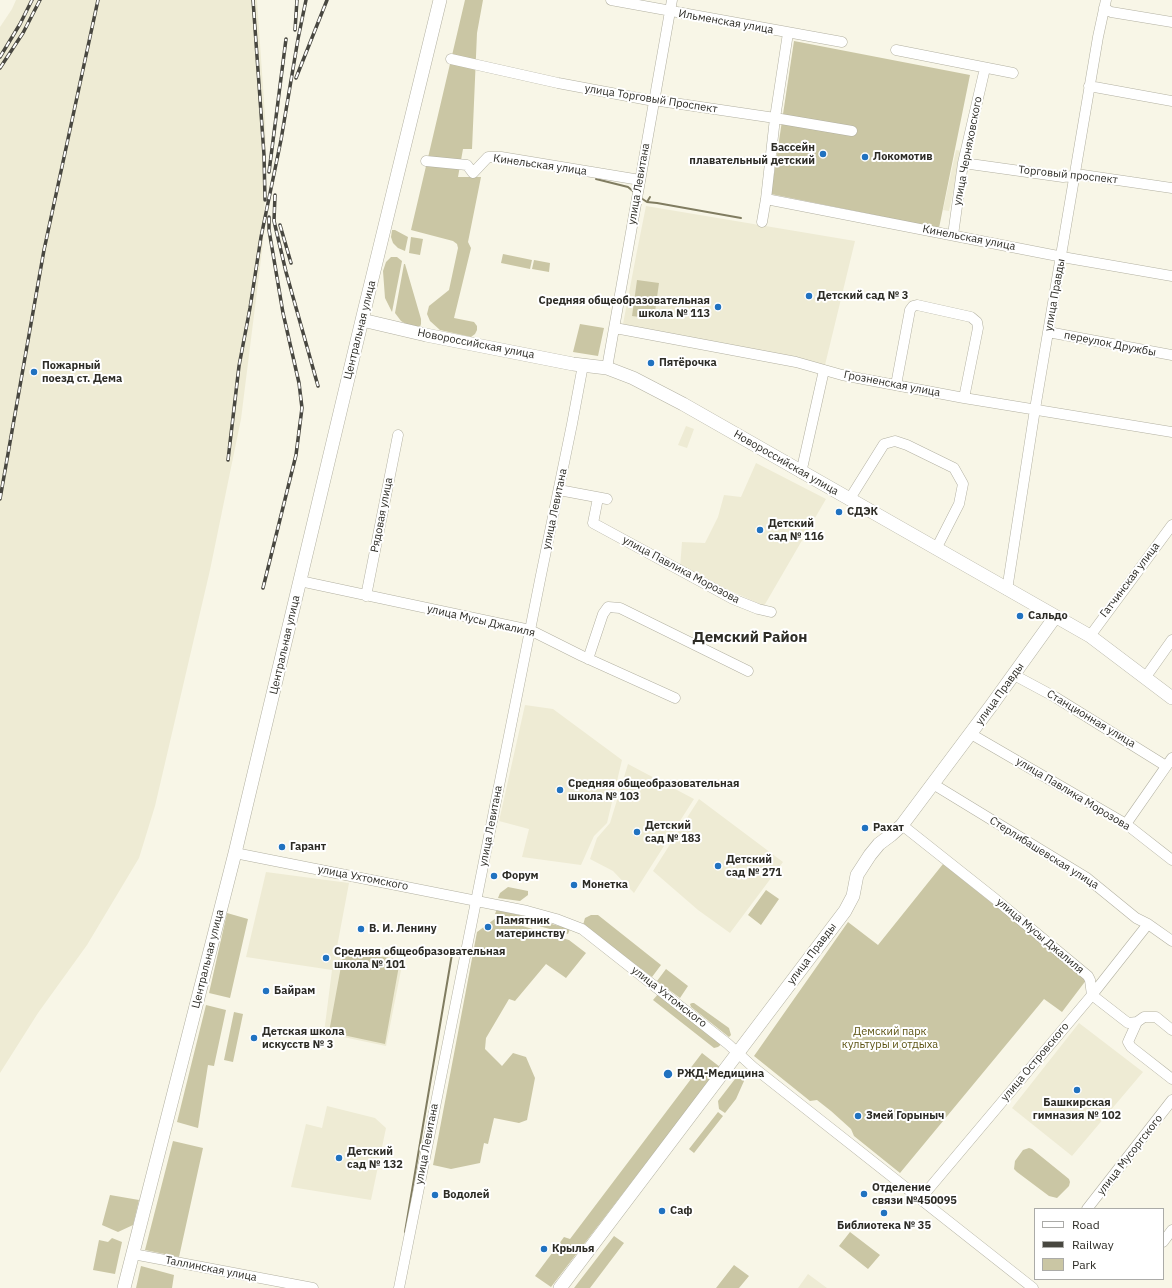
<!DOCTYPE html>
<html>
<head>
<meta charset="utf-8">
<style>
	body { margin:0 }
	#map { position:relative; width:1172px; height:1288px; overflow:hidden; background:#f8f6e7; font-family:"IBM Plex Sans",sans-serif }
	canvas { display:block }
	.legend { position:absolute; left:1034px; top:1208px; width:130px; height:72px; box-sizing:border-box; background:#fff; border:1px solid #ababa8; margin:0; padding:5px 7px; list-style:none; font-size:12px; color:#2d2c26 }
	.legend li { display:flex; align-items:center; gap:8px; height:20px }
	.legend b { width:20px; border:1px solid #ababa8 }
</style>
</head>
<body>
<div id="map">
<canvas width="1172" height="1288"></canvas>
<ul class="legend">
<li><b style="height:5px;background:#fff"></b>Road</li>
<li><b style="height:5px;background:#484740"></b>Railway</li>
<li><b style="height:11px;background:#cac6a4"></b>Park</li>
</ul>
</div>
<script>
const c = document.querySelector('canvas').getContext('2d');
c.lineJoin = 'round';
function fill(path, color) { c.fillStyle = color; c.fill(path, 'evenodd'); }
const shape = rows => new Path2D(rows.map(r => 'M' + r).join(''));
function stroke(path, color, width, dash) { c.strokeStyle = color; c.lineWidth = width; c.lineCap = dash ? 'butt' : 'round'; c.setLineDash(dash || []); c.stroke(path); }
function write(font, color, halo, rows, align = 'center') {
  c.font = font + ' "IBM Plex Sans",sans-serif'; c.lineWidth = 4; c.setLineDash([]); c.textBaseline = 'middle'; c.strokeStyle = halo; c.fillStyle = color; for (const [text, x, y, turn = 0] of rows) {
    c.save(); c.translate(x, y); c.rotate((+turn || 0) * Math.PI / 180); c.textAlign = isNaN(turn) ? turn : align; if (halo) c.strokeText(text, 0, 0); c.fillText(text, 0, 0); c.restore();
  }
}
const built = shape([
	[16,0,257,0,265,116,266,166,263,243,241,419,210,570,155,806,139,858,87,945,38,1013,0,1073,0,27,12,9],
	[956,150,962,151,949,211,943,210],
	[646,206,855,241,825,365,623,324,637,251],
	[686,426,694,429,687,448,678,445],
	[756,463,826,499,764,606,680,568,682,542,705,543,718,517,724,495,741,497],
	[525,705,553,709,622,760,607,823,594,836,581,865,522,857,529,829,499,821],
	[628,764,694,799,634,893,613,871,590,859,597,838,610,823],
	[699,799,783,862,730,933,698,910,653,871],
	[266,872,349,883,337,947,403,960,386,1046,324,1033,332,970,246,957],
	[1079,1023,1143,1072,1072,1156,1012,1108],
	[327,1106,375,1118,386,1128,371,1200,291,1187,306,1124,322,1128],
	[808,1274,827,1288,798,1288]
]);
const green = shape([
	[465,0,483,0,477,33,472,149,463,149,458,177,481,177,468,242,471,248,454,318,474,322,477,326,477,330,475,334,471,337,440,330,430,321,427,314,429,306,449,290,458,248,457,244,453,241,411,230],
	[794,41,970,75,939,228,771,194],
	[392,230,395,230,408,237,405,251,398,248,393,243,391,237],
	[411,237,423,239,420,255,409,253],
	[503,254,532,260,530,269,501,263],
	[391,257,397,257,402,261,392,312,385,298,383,271,386,262],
	[534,260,550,263,549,272,532,269],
	[404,264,405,264,421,319,421,324,420,327,413,328,401,321,395,313],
	[637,280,659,283,654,319,632,316],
	[580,324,604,328,598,356,573,352],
	[943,864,1087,979,1062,1012,1044,999,900,1173,854,1136,851,1129,831,1111,817,1100,810,1101,754,1056,848,922,878,945],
	[508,887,528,891,528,895,520,901,498,898,500,893],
	[766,890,779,899,761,925,748,915],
	[497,909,570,929,568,934,495,914],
	[227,913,248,919,230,998,209,993],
	[591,915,598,915,661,965,652,977,583,925,585,918],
	[496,918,569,940,586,953,566,978,546,964,515,1001,509,999,486,1038,485,1049,502,1066,513,1053,526,1057,535,1078,527,1120,519,1123,494,1118,488,1144,484,1143,480,1163,451,1169,433,1165,477,932],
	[344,950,400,960,385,1044,329,1032],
	[666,969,688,986,680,998,657,981],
	[659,993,723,1043,718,1047,714,1048,653,1000],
	[692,1003,694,1003,729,1028,731,1035,729,1037,691,1007,690,1004],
	[206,1005,226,1010,214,1066,208,1065,198,1128,177,1122],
	[234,1012,243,1014,233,1062,224,1060],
	[702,1053,720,1067,551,1287,535,1276,564,1237,570,1239,691,1079,686,1074],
	[740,1075,743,1078,744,1081,736,1099,725,1113,719,1109,718,1101,735,1079],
	[718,1112,723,1116,694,1153,689,1149],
	[173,1141,203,1148,179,1257,145,1250],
	[1029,1148,1032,1149,1069,1179,1070,1182,1069,1186,1057,1198,1049,1196,1017,1172,1014,1169,1015,1161,1023,1150],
	[110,1195,139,1200,133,1225,118,1232,102,1225],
	[850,1232,880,1255,868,1269,839,1246],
	[614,1236,624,1243,590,1288,574,1288],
	[112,1238,122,1242,115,1274,93,1270,99,1240,108,1242],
	[734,1265,749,1276,739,1288,716,1288],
	[141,1266,174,1275,172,1288,136,1288]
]);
const stream = shape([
	[596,179,628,187,634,192],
	[641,198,647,202,657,203,741,218],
	[647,202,650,197],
	[405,1232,453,948]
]);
const minor = shape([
	[611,0,842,42],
	[1104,8,1111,12,1172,22],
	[896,50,1013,73],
	[451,59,558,83,654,101,660,101,775,118,852,131],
	[1089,86,1172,101],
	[426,161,467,165,473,173,488,157,501,157,640,180],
	[963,163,1063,177,1083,175,1172,188],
	[766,199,1068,258,1172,276],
	[762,222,766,199,775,118,788,33],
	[953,235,963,163,985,68],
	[615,328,796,362,842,375,964,398,1172,432],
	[1048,332,1172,355],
	[607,368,672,0],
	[896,385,910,310,913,306,917,305,971,317,977,322,978,328,964,398],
	[801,473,824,370],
	[559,490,607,499],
	[598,498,593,523,733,599,758,609,771,612],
	[849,500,884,444,895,441,907,445,954,468,963,484,959,504,936,549],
	[300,581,530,630,582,656,675,698],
	[1007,590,1035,409,1098,37,1106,0],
	[366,596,398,435],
	[1090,636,1172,525],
	[588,659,603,614,608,607,620,608,748,671],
	[1014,675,1055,697,1166,766],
	[1145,678,1172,640],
	[971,734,1126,824,1172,860],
	[933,784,1087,878,1136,918,1148,924,1172,941],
	[1126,824,1172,758],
	[902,825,994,898,1088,976,1090,980,1092,995,1128,1023,1137,1022,1144,1017,1156,1017,1172,1030],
	[235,853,527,911,556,919,582,929,728,1044,753,1067,1033,1288],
	[1137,1022,1128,1042,1131,1047,1172,1079],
	[921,1198,1092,995,1148,924],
	[1087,1209,1172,1100],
	[1163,1242,1172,1230],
	[133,1254,313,1288],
	[399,1288,540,580,572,424,583,365]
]);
const major = shape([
	[362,320,426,335,573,364,607,368,633,378,683,404,1090,636,1172,698],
	[124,1288,235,853,362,320,440,0],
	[560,1288,845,911,853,896,857,875,870,855,879,844,891,835,902,825,991,706,1055,617]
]);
const rail = shape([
	[253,0,264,155,265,200],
	[295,30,297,0],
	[0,57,20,24,32,0],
	[0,68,23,33,40,0],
	[296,78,327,0],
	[269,172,286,39],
	[275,195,274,221,286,272,318,386],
	[280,225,291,263],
	[228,460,239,366,250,308,261,237,281,140,298,39,306,0],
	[0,499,44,250,98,0],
	[263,588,296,455,302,408,299,383,283,313,269,230,269,217]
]);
const markers = [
	[823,154,4,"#2072c0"],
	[865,157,4,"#2072c0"],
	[809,296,4,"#2072c0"],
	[718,307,4,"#2072c0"],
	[651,363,4,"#2072c0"],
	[34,372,4,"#2072c0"],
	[839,512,4,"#2072c0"],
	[760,530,4,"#2072c0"],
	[1020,616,4,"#2072c0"],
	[560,790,4,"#2072c0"],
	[865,828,4,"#2072c0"],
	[637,832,4,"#2072c0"],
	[282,847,4,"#2072c0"],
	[718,866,4,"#2072c0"],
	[494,876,4,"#2072c0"],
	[574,885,4,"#2072c0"],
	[488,927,4,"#2072c0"],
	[361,929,4,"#2072c0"],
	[326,958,4,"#2072c0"],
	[266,991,4,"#2072c0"],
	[254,1038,4,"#2072c0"],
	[668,1074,5,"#2072c0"],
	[1077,1090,4,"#2072c0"],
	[858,1116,4,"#2072c0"],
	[339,1158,4,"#2072c0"],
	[864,1194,4,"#2072c0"],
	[435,1195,4,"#2072c0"],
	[662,1211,4,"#2072c0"],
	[884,1213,4,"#2072c0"],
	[544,1249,4,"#2072c0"]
];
const streetNames = [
	["Ильменская улица",726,22,10],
	["улица Торговый Проспект",651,99,9],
	["улица Черняховского",968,151,-79],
	["Кинельская улица",540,165,8],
	["Торговый проспект",1068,175,6],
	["улица Левитана",639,184,-80],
	["Кинельская улица",969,238,11],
	["улица Правды",1055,295,-80],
	["Центральная улица",360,330,-76],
	["Новороссийская улица",476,344,11],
	["переулок Дружбы",1110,344,11],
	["Грозненская улица",892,384,11],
	["Новороссийская улица",786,463,30],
	["улица Левитана",555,509,-78],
	["Рядовая улица",382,515,-79],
	["улица Павлика Морозова",681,570,28],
	["Гатчинская улица",1130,580,-53],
	["улица Мусы Джалиля",481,621,13],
	["Центральная улица",285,645,-77],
	["улица Правды",1000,694,-54],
	["Станционная улица",1091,719,31],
	["улица Павлика Морозова",1073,794,31],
	["улица Левитана",491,826,-79],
	["Стерлибашевская улица",1044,853,32],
	["улица Ухтомского",363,878,11],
	["улица Мусы Джалиля",1040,936,40],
	["улица Правды",812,954,-53],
	["Центральная улица",208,959,-76],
	["улица Ухтомского",669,997,38],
	["улица Островского",1035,1062,-50],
	["улица Левитана",427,1144,-79],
	["улица Мусоргского",1130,1155,-52],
	["Таллинская улица",211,1269,11]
];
const poiNames = [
	["Бассейн",815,148,"right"],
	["плавательный детский",815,161,"right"],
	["Локомотив",873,157],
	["Детский сад № 3",817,296],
	["Средняя общеобразовательная",710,301,"right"],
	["школа № 113",710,314,"right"],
	["Пятёрочка",659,363],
	["Пожарный",42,366],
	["поезд ст. Дема",42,379],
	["СДЭК",847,512],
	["Детский",768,524],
	["сад № 116",768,537],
	["Сальдо",1028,616],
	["Средняя общеобразовательная",568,784],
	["школа № 103",568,797],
	["Детский",645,826],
	["сад № 183",645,839],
	["Рахат",873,828],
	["Гарант",290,847],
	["Детский",726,860],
	["сад № 271",726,873],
	["Форум",502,876],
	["Монетка",582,885],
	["Памятник",496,921],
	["материнству",496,934],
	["В. И. Ленину",369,929],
	["Средняя общеобразовательная",334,952],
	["школа № 101",334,965],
	["Байрам",274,991],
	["Детская школа",262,1032],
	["искусств № 3",262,1045],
	["РЖД-Медицина",677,1074],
	["Башкирская",1077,1103,"center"],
	["гимназия № 102",1077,1116,"center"],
	["Змей Горыныч",866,1116],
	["Детский",347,1152],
	["сад № 132",347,1165],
	["Отделение",872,1188],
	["связи №450095",872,1201],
	["Водолей",443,1195],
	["Саф",670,1211],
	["Библиотека № 35",884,1226,"center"],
	["Крылья",552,1249]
];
const parkNames = [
	["Демский парк",890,1032],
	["культуры и отдыха",890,1045]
];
const districtNames = [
	["Демский Район",750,638]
];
fill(built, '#eeebd4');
fill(green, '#cac6a4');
stroke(stream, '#807c60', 2);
stroke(minor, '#b2b0a1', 11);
stroke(major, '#b2b0a1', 14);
stroke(minor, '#fff', 10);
stroke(major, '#fff', 13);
stroke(rail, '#484740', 3.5);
stroke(rail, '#fff', 2, [6]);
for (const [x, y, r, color] of markers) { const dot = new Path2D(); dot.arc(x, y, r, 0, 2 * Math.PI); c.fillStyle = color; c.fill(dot); stroke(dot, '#fff', 1.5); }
write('11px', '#2d2c26', '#fff', streetNames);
write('bold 11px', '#2d2c26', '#fff', poiNames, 'left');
write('11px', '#5c5312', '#fff', parkNames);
write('bold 15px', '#2d2c26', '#fff', districtNames);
</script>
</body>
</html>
